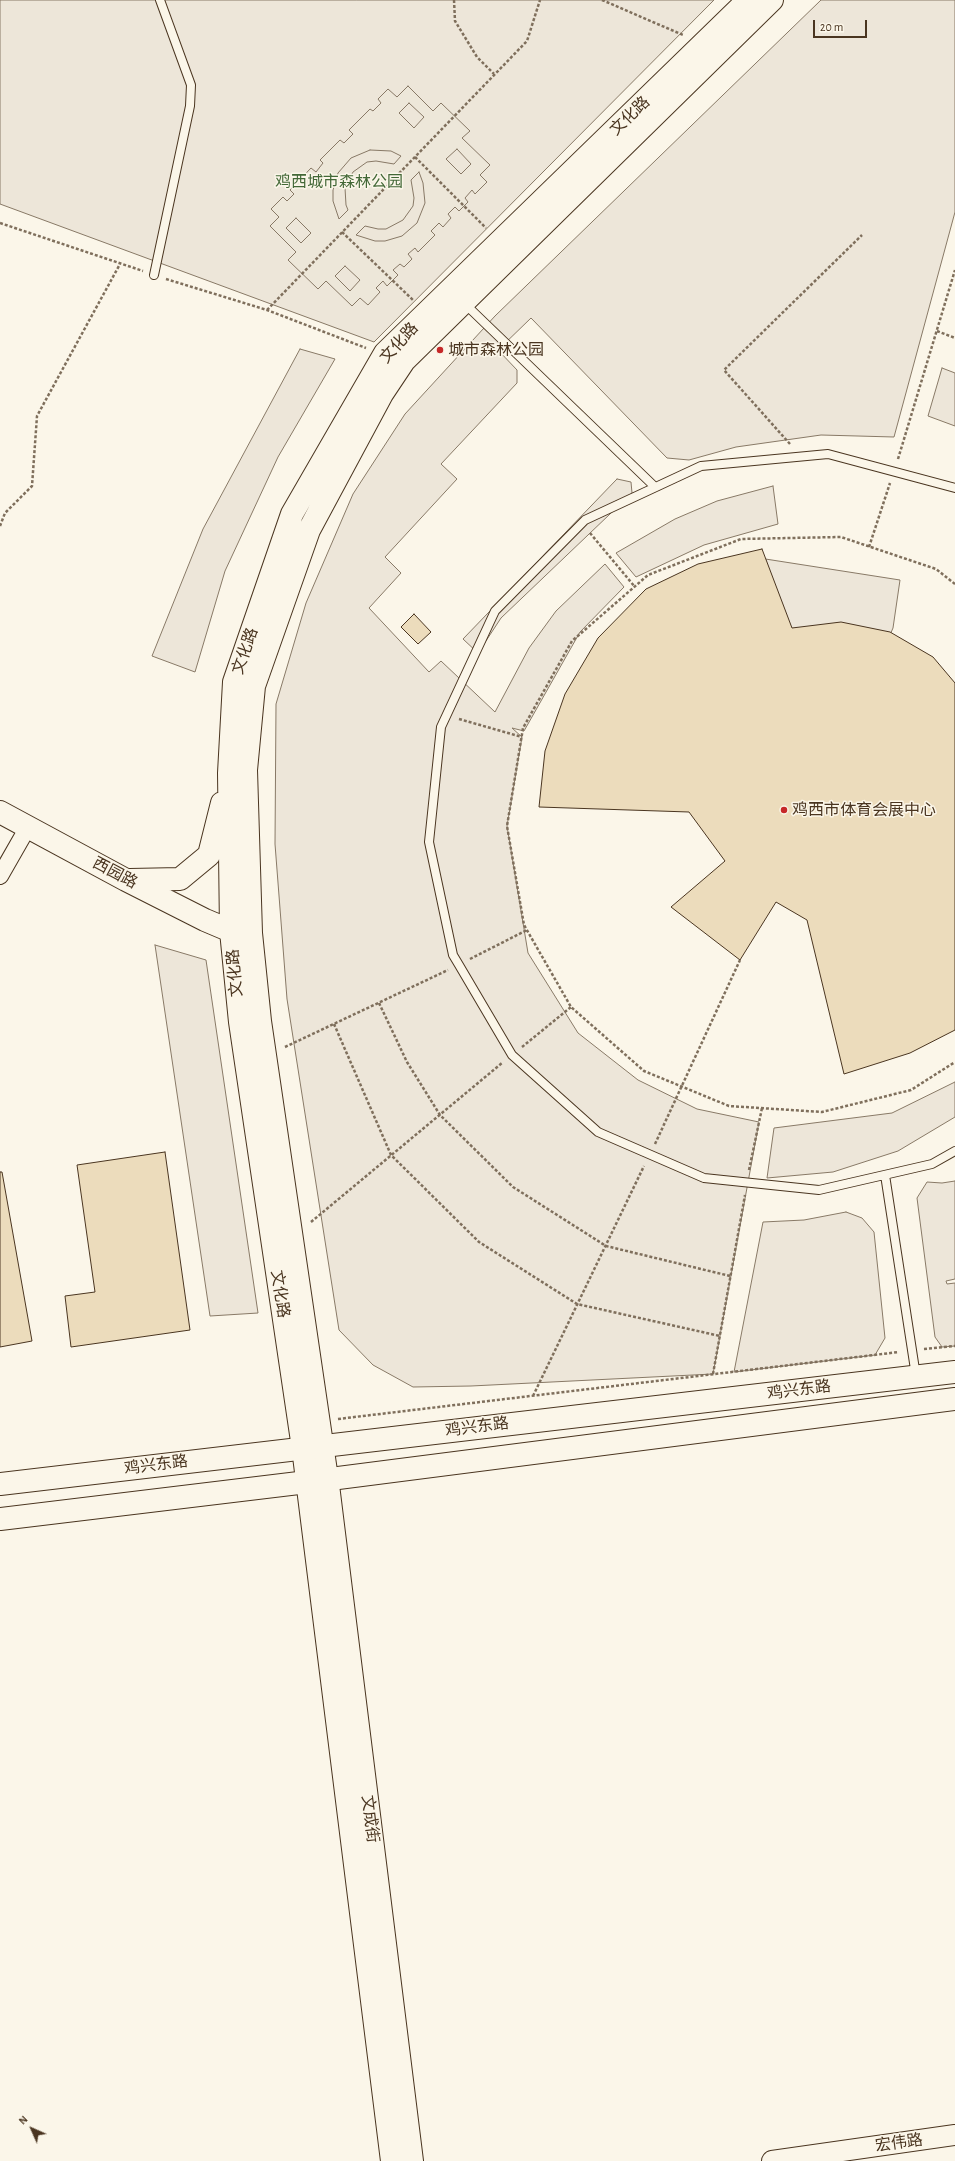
<!DOCTYPE html>
<html>
<head>
<meta charset="utf-8">
<style>
	body { margin:0 }
	#map { position:relative; width:955px; height:2161px; overflow:hidden; background:#fbf6e9; font-family:"Alegreya Sans",sans-serif }
	canvas { display:block }
	.north { position:absolute; left:12px; top:2109px; width:40px; height:40px; -webkit-text-stroke:3px #fbf6e9; paint-order:stroke; rotate:315deg; font-size:11px; font-weight:700; line-height:16px; text-align:center; color:#4a3520 }
	.north::after { content:''; display:block; margin:auto; width:14px; height:18px; background:#4a3520; clip-path:polygon(50% 0,100% 100%,50% 72%,0 100%) }
	.scale { position:absolute; left:813px; top:20px; width:54px; height:18px; box-sizing:border-box; border:2px solid #4a3520; border-top:0; padding-left:5px; font-size:12px; line-height:14px; white-space:nowrap; color:#4a3520; -webkit-text-stroke:3px #fbf6e9; paint-order:stroke }
</style>
</head>
<body>
<div id="map">
<canvas width="955" height="2161"></canvas>
<div class="north">N</div>
<div class="scale">20 m</div>
</div>
<script>
const c = document.querySelector('canvas').getContext('2d');
c.lineJoin = 'round';
function fill(path, color) { c.fillStyle = color; c.fill(path, 'evenodd'); }
const shape = rows => new Path2D(rows.map(r => 'M' + r).join(''));
function stroke(path, color, width, dash) { c.strokeStyle = color; c.lineWidth = width; c.lineCap = dash ? 'butt' : 'round'; c.setLineDash(dash || []); c.stroke(path); }
function write(font, color, halo, rows, align = 'center') {
  c.font = font + ' "Alegreya Sans","Noto Sans SC",sans-serif'; c.lineWidth = 3; c.setLineDash([]); c.textBaseline = 'middle'; c.strokeStyle = halo; c.fillStyle = color; for (const [text, x, y, turn = 0] of rows) {
    c.save(); c.translate(x, y); c.rotate((+turn || 0) * Math.PI / 180); c.textAlign = isNaN(turn) ? turn : align; if (halo) c.strokeText(text, 0, 0); c.fillText(text, 0, 0); c.restore();
  }
}
const green = shape([
	[0,0,714,0,374,342,0,204,0,0],
	[821,0,955,0,955,212,894,437,821,435,736,447,689,460,667,458,531,318,498,350,517,370,517,383,441,464,457,479,385,557,401,573,369,608,429,672,441,661,495,712,529,648,556,611,605,564,624,587,580,632,524,731,512,728,522,737,507,826,528,953,578,1033,638,1080,697,1109,759,1122,713,1374,471,1386,413,1387,373,1365,339,1330,287,999,275,844,276,704,306,603,353,494,405,414,495,316,821,0],
	[300,349,335,359,278,457,225,571,195,672,152,656,203,529,300,349],
	[942,368,955,373,955,426,928,416,942,368],
	[617,479,631,482,632,493,501,618,478,653,463,639,617,479],
	[773,486,778,524,704,545,636,577,616,553,675,519,717,501,773,486],
	[759,558,900,580,893,628,876,667,778,650,759,558],
	[155,945,206,960,258,1313,210,1316,155,945],
	[955,1082,955,1117,898,1151,833,1172,767,1178,774,1128,892,1113,955,1082],
	[955,1181,955,1279,946,1281,947,1284,955,1283,955,1346,942,1347,935,1337,917,1198,927,1182,942,1183,955,1181],
	[846,1212,862,1218,874,1232,885,1338,875,1355,734,1372,763,1222,804,1220,846,1212]
]);
const parking = shape([
	[408,86,433,111,441,103,470,131,462,138,490,165,480,175,487,182,475,194,472,190,465,198,468,202,459,211,455,207,448,214,451,218,443,227,439,223,431,231,435,235,418,252,415,248,408,254,412,259,404,267,400,264,393,270,398,275,387,286,383,281,376,288,380,292,368,305,360,298,352,306,326,281,318,289,288,260,296,252,270,226,279,217,271,209,283,197,287,201,294,194,290,190,311,168,316,172,323,163,320,160,340,140,344,143,353,134,349,130,370,109,373,111,381,103,378,99,388,89,397,97,408,86],
	[409,103,424,117,414,128,399,113,409,103],
	[457,149,471,164,461,174,446,159,457,149],
	[370,150,391,151,401,156,394,164,376,161,367,162,353,172,345,188,346,205,348,210,339,219,333,201,333,190,338,173,351,158,370,150],
	[419,172,423,183,425,203,417,223,402,236,385,241,375,241,356,235,365,226,378,229,386,229,403,220,413,206,414,198,411,180,419,172],
	[296,218,311,233,301,243,286,228,296,218],
	[345,266,360,280,350,291,335,276,345,266]
]);
const building = shape([
	[762,549,792,628,841,622,890,632,933,657,955,683,955,1030,910,1053,844,1074,807,920,776,902,740,960,671,907,725,861,689,812,539,807,545,751,565,694,598,638,646,589,698,564,762,549],
	[414,614,431,632,418,644,401,627,414,614],
	[165,1152,190,1330,71,1347,65,1296,95,1292,77,1165,165,1152],
	[0,1172,2,1172,32,1341,0,1347,0,1172]
]);
const path = shape([
	[454,0,455,21,477,57,494,74],
	[602,0,683,35],
	[415,157,486,228],
	[0,223,143,271],
	[342,232,413,300],
	[166,279,267,310,366,348],
	[267,310,527,41,540,0],
	[937,331,955,338],
	[790,444,724,370,862,235],
	[898,459,955,270],
	[0,526,5,513,32,486,37,416,120,264],
	[590,533,635,587],
	[869,547,890,483],
	[955,584,936,569,841,537,741,539,648,575,572,641,523,728,507,826,524,925,571,1007,644,1071,729,1106,822,1112,911,1090,955,1062],
	[459,719,522,737],
	[470,959,527,930],
	[379,1003,407,1062,440,1115,513,1187,606,1246,730,1276],
	[334,1024,391,1155,479,1242,577,1304,720,1336],
	[285,1047,448,970],
	[522,1047,571,1007],
	[655,1144,740,960],
	[749,1170,762,1108],
	[311,1222,502,1063],
	[924,1349,955,1346],
	[713,1374,745,1195],
	[533,1396,644,1166],
	[338,1419,899,1352]
]);
const service = shape([
	[154,275,190,106,191,85,160,0],
	[464,303,655,487],
	[955,488,828,454,701,466,585,520,495,611,441,727,429,842,453,955,459,965,512,1055,598,1132,704,1178,819,1190,932,1164,955,1151],
	[885,1175,916,1376]
]);
const minor = shape([
	[0,876,28,827]
]);
const tertiary = shape([
	[772,2161,955,2135]
]);
const secondary = shape([
	[0,812,126,880,205,920,231,931],
	[130,880,180,879,209,855,222,803],
	[392,2161,303,1448,240,1022,231,931,229,773,234,682,292,514,385,353,748,0],
	[412,2161,328,1485,260,1021,251,933,246,770,254,686,309,530,382,394,404,361,772,0]
]);
const trunk = shape([
	[0,1484,955,1372],
	[0,1519,307,1482,955,1399]
]);
const markers = [
	[440,350,4,"#c62828"],
	[784,810,4,"#c62828"]
];
const streetNames = [
	["文化路",630,116,-44],
	["文化路",399,343,-48],
	["文化路",245,651,-71],
	["西园路",115,873,28],
	["文化路",235,973,-95],
	["文化路",280,1294,81],
	["鸡兴东路",799,1390,-7],
	["鸡兴东路",477,1427,-7],
	["鸡兴东路",156,1465,-7],
	["文成街",370,1819,83],
	["宏伟路",899,2143,-8]
];
const parkNames = [
	["鸡西城市森林公园",339,182]
];
const poiNames = [
	["城市森林公园",448,350],
	["鸡西市体育会展中心",792,810]
];
fill(green, '#ede6d9');
stroke(green, '#887966', 1);
fill(parking, '#ede7d9');
stroke(parking, '#887966', 1);
fill(building, '#ecdcbc');
stroke(building, '#4a3520', 1);
stroke(service, '#4a3520', 10);
stroke(minor, '#4a3520', 18);
stroke(tertiary, '#4a3520', 22);
stroke(secondary, '#4a3520', 24);
stroke(trunk, '#4a3520', 24);
stroke(path, '#7f6f5c', 2.5, [3, 2]);
stroke(service, '#fbf6e9', 8);
stroke(minor, '#fbf6e9', 16);
stroke(tertiary, '#fbf6e9', 20);
stroke(secondary, '#fbf6e9', 22);
stroke(trunk, '#fbf6e9', 22);
for (const [x, y, r, color] of markers) { const dot = new Path2D(); dot.arc(x, y, r, 0, 2 * Math.PI); c.fillStyle = color; c.fill(dot); stroke(dot, '#fbf6e9', 1.5); }
write('16px', '#4a3520', '#fbf6e9', streetNames);
write('16px', '#436837', '#fbf6e9', parkNames);
write('16px', '#4a3520', '#fbf6e9', poiNames, 'left');
</script>
</body>
</html>
